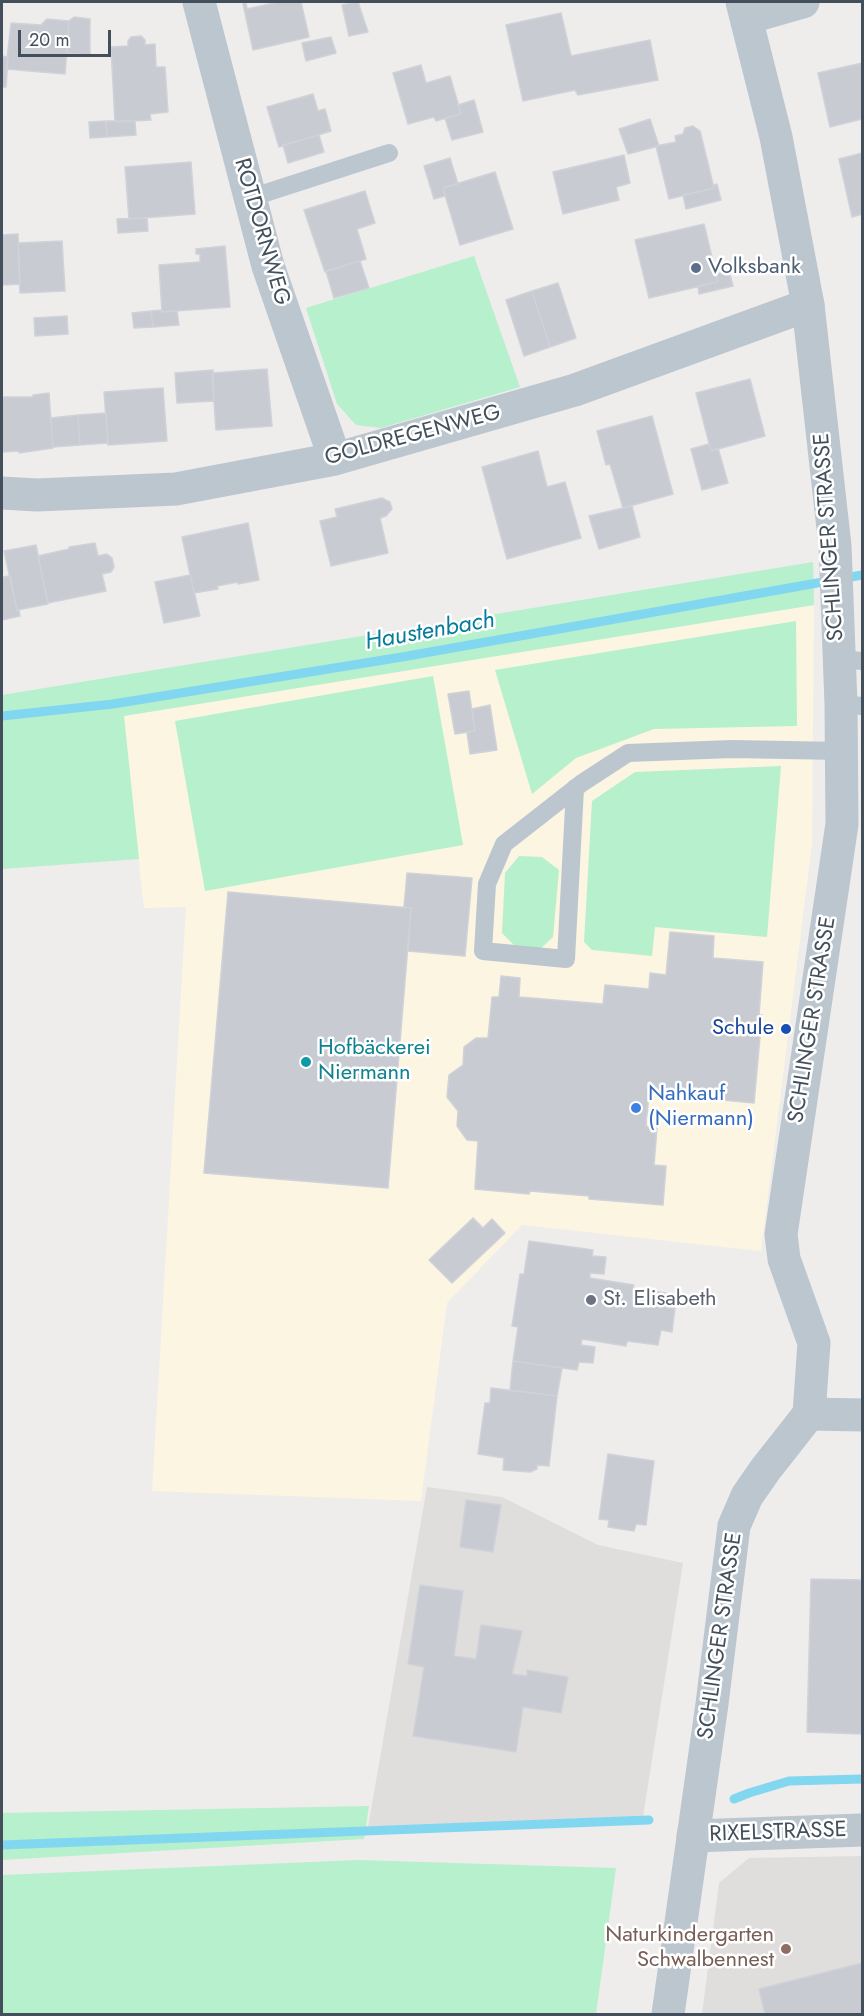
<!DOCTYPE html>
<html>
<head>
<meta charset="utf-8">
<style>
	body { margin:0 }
	#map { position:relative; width:864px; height:2016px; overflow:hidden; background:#efecec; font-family:Jost,sans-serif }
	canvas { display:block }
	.frame { position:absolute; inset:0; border:3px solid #434f5a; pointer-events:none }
	.scale { position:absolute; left:18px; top:30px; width:93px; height:27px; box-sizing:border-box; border:3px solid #434f5a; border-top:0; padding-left:8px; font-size:18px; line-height:21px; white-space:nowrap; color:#434f5a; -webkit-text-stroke:4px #fff; paint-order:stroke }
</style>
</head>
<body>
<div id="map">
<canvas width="864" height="2016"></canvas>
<div class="frame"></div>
<div class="scale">20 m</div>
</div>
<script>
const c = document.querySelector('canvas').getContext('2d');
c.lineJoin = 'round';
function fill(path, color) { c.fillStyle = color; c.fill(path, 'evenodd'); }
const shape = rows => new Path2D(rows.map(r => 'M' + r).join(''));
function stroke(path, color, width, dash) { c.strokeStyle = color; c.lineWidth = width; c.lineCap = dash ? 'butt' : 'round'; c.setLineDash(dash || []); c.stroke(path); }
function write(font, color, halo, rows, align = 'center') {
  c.font = font + ' Jost,sans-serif'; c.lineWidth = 5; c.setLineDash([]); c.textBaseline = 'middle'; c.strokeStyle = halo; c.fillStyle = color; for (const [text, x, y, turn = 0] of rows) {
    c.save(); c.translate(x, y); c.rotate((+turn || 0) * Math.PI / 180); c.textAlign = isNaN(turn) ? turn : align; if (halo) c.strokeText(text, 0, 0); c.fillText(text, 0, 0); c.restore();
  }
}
const commercial = shape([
	[814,605,812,844,761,1251,522,1225,447,1303,421,1501,152,1491,186,907,144,908,123,716]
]);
const education = shape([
	[427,1487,502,1497,598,1545,683,1563,643,1817,368,1827],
	[862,1856,862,2014,702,2014,719,1883,749,1858]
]);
const green = shape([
	[474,256,520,387,381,428,356,425,337,404,306,308],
	[813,562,814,605,124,716,139,859,2,869,2,695],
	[796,621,797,726,654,729,576,758,532,794,495,670],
	[433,676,463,845,205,891,175,721],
	[781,766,767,937,655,927,652,956,592,950,584,942,592,801,635,772],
	[519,856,542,857,559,870,553,937,540,949,515,946,502,933,505,873],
	[369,1806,364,1839,2,1860,2,1813],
	[359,1860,616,1868,596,2014,2,2014,2,1875]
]);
const stream = shape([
	[2,716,113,704,402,657,862,575],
	[734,1799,749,1793,789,1781,862,1779],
	[2,1845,649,1820]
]);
const building = shape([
	[279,2,301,2,309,37,253,50,243,4,246,3,247,9,279,2],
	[358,2,368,32,349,36,342,5,358,2],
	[561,13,571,56,650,40,658,80,578,95,575,90,523,101,506,25,561,13],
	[74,17,90,19,90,55,67,53,69,21,74,17],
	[47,19,69,21,65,74,6,69,11,23,41,25,47,19],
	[141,36,145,40,145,45,155,44,156,67,165,67,168,112,150,114,151,120,115,122,111,47,128,46,128,41,131,37,141,36],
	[331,37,336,53,306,61,302,43,331,37],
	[2,56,8,57,6,87,2,87,2,56],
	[862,63,862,119,830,127,818,73,862,63],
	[421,65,426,83,450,76,461,114,436,121,434,117,408,124,393,73,421,65],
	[313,94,318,111,325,109,331,131,279,147,267,107,313,94],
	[474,100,483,132,452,140,445,118,461,114,458,105,474,100],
	[650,119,659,146,628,154,619,129,650,119],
	[106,121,107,137,90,138,89,122,106,121],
	[106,121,135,121,136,135,107,137,106,121],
	[693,126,700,131,714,188,669,199,656,146,676,142,675,136,683,134,685,128,693,126],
	[319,135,324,152,288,163,283,145,319,135],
	[862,153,862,214,852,217,839,159,862,153],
	[624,155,630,183,616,187,619,200,563,214,553,172,624,155],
	[450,158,458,184,443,188,445,196,434,199,424,166,450,158],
	[191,162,195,214,129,219,125,167,191,162],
	[495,172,513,229,460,245,443,188,495,172],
	[717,184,721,200,686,209,683,195,714,188,714,185,717,184],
	[365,191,375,223,357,229,366,259,325,272,304,210,365,191],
	[147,218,148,231,118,233,117,219,147,218],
	[704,224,718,282,649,298,635,240,704,224],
	[18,234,20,284,2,285,2,235,18,234],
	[62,241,65,291,20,293,18,243,62,241],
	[225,246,230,307,162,312,159,265,200,262,200,254,196,254,196,249,225,246],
	[360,261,369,288,334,298,326,271,360,261],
	[729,271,733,286,699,294,698,286,718,282,716,274,729,271],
	[558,283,576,338,550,347,532,291,558,283],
	[532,291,550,347,524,356,506,300,532,291],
	[162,310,162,312,177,311,179,325,153,327,151,311,162,310],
	[151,311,153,327,134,328,132,313,151,311],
	[67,316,68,334,35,336,34,318,67,316],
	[267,369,272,426,216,430,212,373,267,369],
	[213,370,214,401,177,403,175,373,213,370],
	[750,379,765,436,711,451,696,393,750,379],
	[163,388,167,441,108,445,104,392,163,388],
	[49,393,53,448,19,453,19,451,2,452,2,397,33,397,33,395,49,393],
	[106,413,108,443,80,445,78,415,106,413],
	[78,415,80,445,53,447,51,418,78,415],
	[652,416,673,494,623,508,610,464,606,465,597,431,652,416],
	[709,444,711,451,718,448,728,483,702,490,691,449,709,444],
	[538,451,547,487,565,482,581,538,507,559,482,467,538,451],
	[382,498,390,502,392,509,386,516,380,518,388,553,331,566,320,521,337,517,335,509,382,498],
	[632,506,640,537,599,549,589,516,632,506],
	[248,523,259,580,238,584,238,582,217,586,218,589,194,593,182,537,248,523],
	[95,543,98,556,107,554,112,558,114,567,111,572,102,574,106,591,48,603,38,556,69,549,69,547,95,543],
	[36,545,48,604,17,610,4,551,36,545],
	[190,575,200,616,164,623,155,582,190,575],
	[10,576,17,610,19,610,20,616,2,620,2,577,10,576],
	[469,691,475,731,455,734,448,694,469,691],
	[490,705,497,750,470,754,467,732,475,731,472,709,490,705],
	[407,873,472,878,465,956,408,951,411,908,404,907,407,873],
	[228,892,411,908,388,1188,204,1173,228,892],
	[670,932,714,936,713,958,763,962,759,1015,762,1015,754,1103,649,1093,646,1126,657,1128,654,1165,666,1166,663,1205,589,1199,589,1196,530,1191,529,1194,475,1189,478,1141,467,1140,457,1126,458,1111,447,1097,449,1075,463,1065,464,1047,476,1038,488,1038,492,997,499,997,501,976,520,978,519,997,603,1004,605,985,649,989,650,973,666,975,670,932],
	[473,1218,483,1228,492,1219,505,1233,452,1283,429,1260,473,1218],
	[529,1241,593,1250,592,1256,606,1257,604,1274,590,1273,590,1278,634,1285,633,1288,666,1293,664,1306,675,1308,672,1332,661,1330,658,1345,627,1341,626,1346,582,1339,581,1345,595,1347,593,1363,579,1362,577,1370,513,1361,518,1327,512,1326,520,1274,524,1274,529,1241],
	[513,1361,562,1368,557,1396,510,1390,513,1361],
	[491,1388,557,1396,549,1466,537,1465,537,1469,530,1472,503,1470,504,1458,478,1454,485,1403,490,1403,491,1388],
	[608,1454,654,1461,646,1525,636,1524,634,1531,608,1527,609,1520,599,1519,608,1454],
	[466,1500,501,1505,493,1552,460,1547,466,1500],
	[811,1579,862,1580,862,1734,807,1732,811,1579],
	[420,1585,463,1591,454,1656,476,1659,481,1625,522,1631,512,1674,527,1676,527,1670,568,1677,561,1713,523,1707,516,1752,413,1736,424,1667,408,1664,420,1585],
	[862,1963,862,2014,765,2014,759,1989,862,1963]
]);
const service = shape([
	[250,198,389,153],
	[839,659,862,661],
	[841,704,862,706],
	[575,788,566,959,483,951,487,884,504,844,582,783,628,753,732,749,841,751]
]);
const minor = shape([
	[199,2,268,266,335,459],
	[747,18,803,2],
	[2,493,37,495,176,489,335,459,575,390,808,305],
	[809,1414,862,1415],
	[693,1836,862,1830]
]);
const tertiary = shape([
	[668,2014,712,1704,734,1526,747,1496,765,1470,809,1414,814,1343,784,1259,781,1234,842,824,841,704,835,546,808,305,776,137,742,2]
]);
const markers = [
	[696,268,6,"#5c6f8a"],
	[786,1029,6,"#1a4fb4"],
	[306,1062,6,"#0f9aa8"],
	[636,1108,6,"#3f7fe0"],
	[591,1300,6,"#6b7280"],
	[786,1949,6,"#8d6e63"]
];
const streetNames = [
	["ROTDORNWEG",261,232,74],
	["GOLDREGENWEG",413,436,-15],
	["SCHLINGER STRASSE",830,537,-94],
	["SCHLINGER STRASSE",813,1020,-81],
	["SCHLINGER STRASSE",721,1636,-82],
	["RIXELSTRASSE",778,1833,-2]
];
const serviceNames = [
	["Volksbank",708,268]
];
const transitNames = [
	["Schule",774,1029]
];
const cultureNames = [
	["Hofbäckerei",318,1049],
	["Niermann",318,1074]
];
const shopNames = [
	["Nahkauf",648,1095],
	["(Niermann)",648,1120]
];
const worshipNames = [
	["St. Elisabeth",603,1300]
];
const educationNames = [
	["Naturkindergarten",774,1936],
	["Schwalbennest",774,1961]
];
const waterNames = [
	["Haustenbach",430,632,-10]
];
fill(commercial, '#fcf5e2');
fill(education, '#e0dddd');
fill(green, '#b6f0cd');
stroke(stream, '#81d7f0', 9);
fill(building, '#c8cbd1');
stroke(building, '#cfd2d8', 1.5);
stroke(service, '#bbc6cf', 18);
stroke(minor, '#bbc6cf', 33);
stroke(tertiary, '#bbc6cf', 33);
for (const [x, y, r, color] of markers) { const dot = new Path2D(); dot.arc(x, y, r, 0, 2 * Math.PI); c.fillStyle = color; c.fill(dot); stroke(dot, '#fff', 2); }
write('22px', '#434f5a', '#fff', streetNames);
write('22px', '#4e5e75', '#fff', serviceNames, 'left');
write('22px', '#164399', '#fff', transitNames, 'right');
write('22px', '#0d838f', '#fff', cultureNames, 'left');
write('22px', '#366cbe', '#fff', shopNames, 'left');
write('22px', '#5b616d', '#fff', worshipNames, 'left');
write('22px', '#785e54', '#fff', educationNames, 'right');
write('italic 24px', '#067b9c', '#fff', waterNames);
</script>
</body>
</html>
